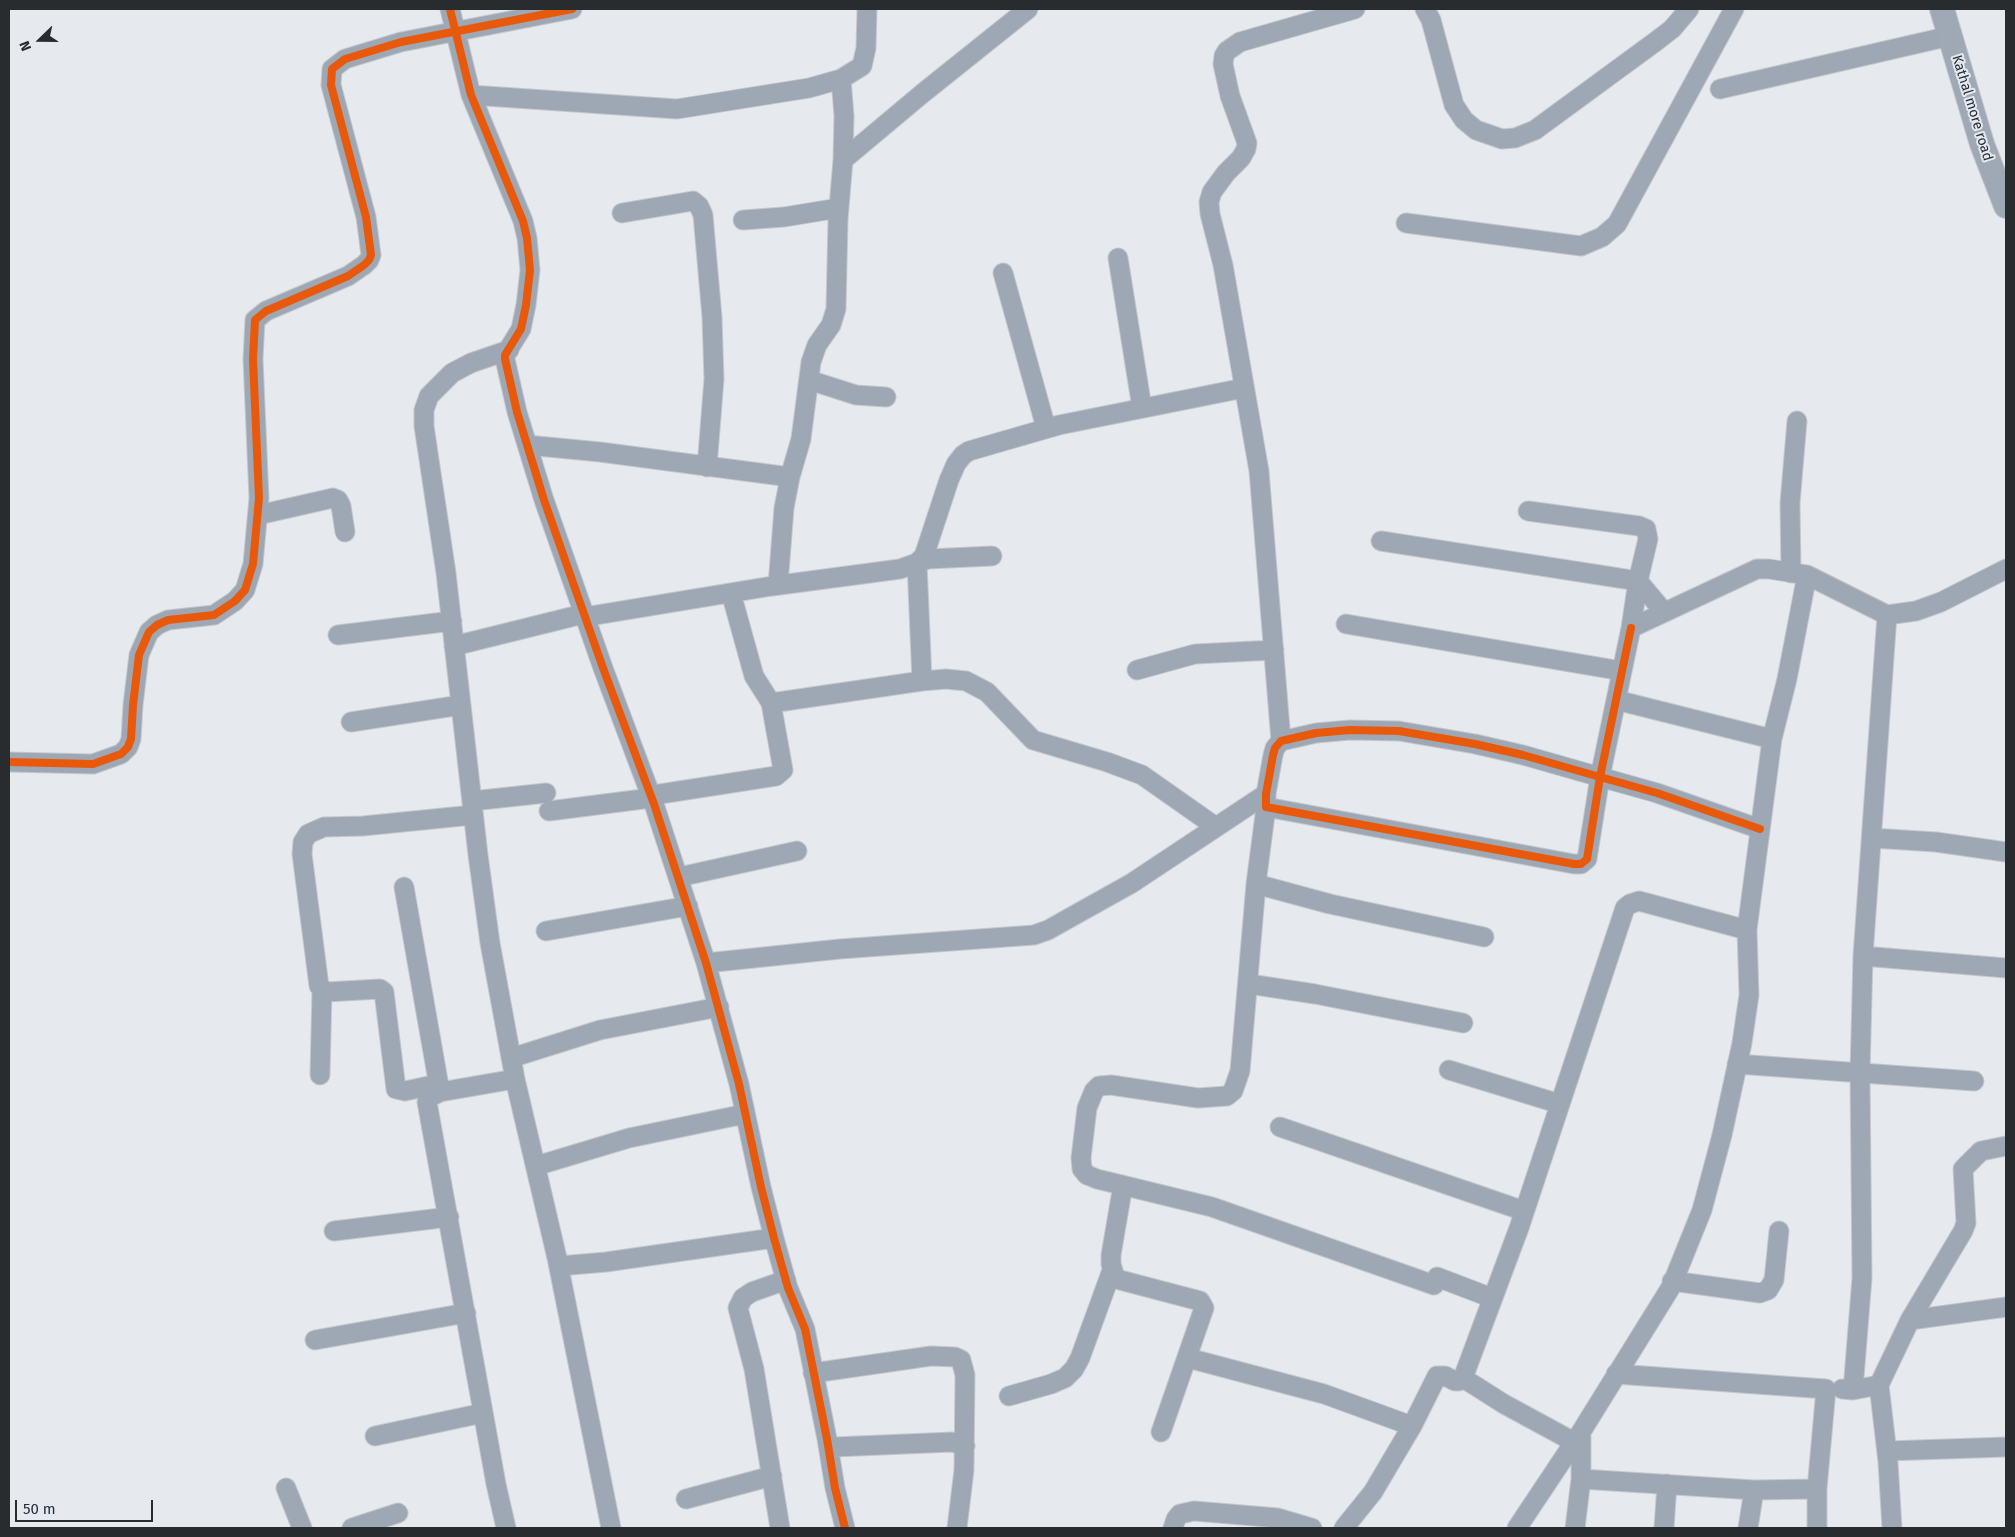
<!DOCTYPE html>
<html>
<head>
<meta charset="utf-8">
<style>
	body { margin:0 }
	#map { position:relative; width:2015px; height:1537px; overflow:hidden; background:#e6e9ee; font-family:"Fira Sans",sans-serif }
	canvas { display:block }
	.frame { position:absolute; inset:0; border:10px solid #292c2f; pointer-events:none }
	.north { position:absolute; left:15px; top:15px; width:50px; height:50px; -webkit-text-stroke:4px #e2e9f1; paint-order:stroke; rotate:248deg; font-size:14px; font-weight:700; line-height:20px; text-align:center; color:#292c2f }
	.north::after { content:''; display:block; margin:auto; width:18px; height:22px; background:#292c2f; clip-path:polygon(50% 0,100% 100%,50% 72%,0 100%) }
	.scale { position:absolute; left:15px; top:1500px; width:138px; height:22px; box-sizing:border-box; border:2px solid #292c2f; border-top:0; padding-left:6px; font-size:15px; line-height:18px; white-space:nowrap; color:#292c2f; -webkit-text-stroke:4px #e2e9f1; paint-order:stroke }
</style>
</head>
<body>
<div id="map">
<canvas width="2015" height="1537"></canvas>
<div class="frame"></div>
<div class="north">N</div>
<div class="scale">50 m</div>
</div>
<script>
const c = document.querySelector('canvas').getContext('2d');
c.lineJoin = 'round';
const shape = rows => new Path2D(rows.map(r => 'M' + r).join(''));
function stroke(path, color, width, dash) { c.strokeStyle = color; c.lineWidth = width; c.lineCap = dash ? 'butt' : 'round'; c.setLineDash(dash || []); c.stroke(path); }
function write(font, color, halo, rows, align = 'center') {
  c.font = font + ' "Fira Sans",sans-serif'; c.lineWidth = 4; c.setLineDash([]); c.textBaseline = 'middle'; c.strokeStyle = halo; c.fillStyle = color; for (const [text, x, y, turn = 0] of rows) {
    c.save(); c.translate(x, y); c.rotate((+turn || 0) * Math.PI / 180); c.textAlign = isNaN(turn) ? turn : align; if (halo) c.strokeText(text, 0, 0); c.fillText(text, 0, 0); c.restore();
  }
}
const minor = shape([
	[450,9,471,95,523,221,527,238,530,270,526,305,521,329,505,355,505,359,517,412,544,500,603,668,654,804,706,963,739,1084,761,1187,774,1238,788,1288,805,1329,827,1439,835,1488,845,1528],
	[1425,9,1431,20,1454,105,1464,120,1476,130,1502,139,1515,138,1535,130,1655,42,1672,29,1689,9],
	[1720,89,1950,36],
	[471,95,677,109,809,88,841,79,862,66,866,48,867,9],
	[843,160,923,93,1028,9],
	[622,213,693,201,699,206,703,215,712,317,714,379,707,467],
	[743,220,784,217,839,208],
	[1406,223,1581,246,1602,237,1617,224,1734,9],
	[1118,258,1142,408],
	[1003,273,1046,428],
	[509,350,471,363,452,373,429,396,424,410,424,426,446,573,478,855,490,943,515,1079,557,1258,611,1528],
	[809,380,856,395,886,397],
	[527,445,600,452,790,477],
	[1528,511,1639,526,1646,529,1648,539,1638,581,1631,628,1757,569,1769,569,1807,575,1887,615],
	[258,515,333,498,338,500,341,506,345,532],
	[1381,541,1638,581,1664,612],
	[1791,573,1790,503,1797,421],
	[778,585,784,508,790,477,801,439,811,362,817,345,831,325,836,309,838,219,843,160,844,116,841,79],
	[731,593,754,676,771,703,922,681,946,679,966,681,987,692,1033,740,1107,762,1142,775,1216,827],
	[584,617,772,586,900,569,917,563,924,556,949,480,956,464,963,455,969,451,1059,425,1244,388],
	[1346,624,1622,671],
	[1631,628,1600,777,1587,859,1581,864,1574,864,1266,807,1266,794,1273,755,1275,748,1281,741,1316,733,1350,730,1399,731,1475,744,1523,755,1600,777,1657,793,1760,829],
	[338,635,452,621],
	[454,646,583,614],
	[1137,670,1195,654,1274,650],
	[922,681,917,563,928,559,992,556],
	[1616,700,1772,739],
	[351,722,461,705],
	[1281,741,1259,471,1223,265,1210,214,1209,202,1212,192,1226,173,1241,158,1246,149,1247,143,1230,96,1223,64,1224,56,1227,51,1240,42,1355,9],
	[9,762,93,764,121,754,128,747,131,739,133,705,139,655,149,632,157,625,168,620,214,615,235,601,245,590,253,564,259,498,253,359,255,320,266,311,348,276,364,265,369,260,371,255,366,217,331,85,332,69,345,59,401,42,572,9],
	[472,801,546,793],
	[1266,807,1256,884,1240,1071,1233,1091,1227,1096,1198,1098,1111,1085,1099,1086,1094,1091,1087,1108,1081,1158,1082,1169,1087,1175,1097,1179,1212,1207,1434,1285],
	[549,811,651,798,660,794,776,776,783,770,771,703],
	[1872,838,1936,842,2006,852],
	[679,877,797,851],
	[1256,884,1330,904,1484,937],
	[404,887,440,1092],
	[546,931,688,906],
	[1863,956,2006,968],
	[706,963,840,949,1034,935,1048,930,1132,883,1266,794],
	[1249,984,1315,994,1463,1023],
	[511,1058,600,1030,719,1007],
	[1737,1064,1974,1081],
	[1449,1070,1560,1104],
	[320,1075,322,990],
	[438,1084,405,1091,396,1089,384,992,380,989,326,992,319,986,302,854,303,842,308,834,324,827,363,826,473,815],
	[1280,1127,1524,1211],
	[536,1166,629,1138,745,1114],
	[1123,1185,1111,1255,1111,1264,1115,1277,1120,1280,1200,1301,1204,1308,1161,1432],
	[334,1231,449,1217],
	[559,1266,606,1262,774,1238],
	[1437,1277,1492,1298],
	[1672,1281,1760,1293,1768,1290,1774,1280,1779,1231],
	[1910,1320,2006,1307],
	[315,1340,466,1313],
	[1188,1358,1324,1394,1412,1426],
	[813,1373,931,1356,955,1357,961,1360,965,1375,964,1470,957,1528],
	[1616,1374,1826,1389,1817,1489,1754,1490],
	[1463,1378,1504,1404,1574,1442],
	[1879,1385,1888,1462,1892,1528],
	[1842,1389,1853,1390,1879,1385,1910,1320,1963,1231,1966,1223,1963,1169,1981,1151,2006,1146],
	[1853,1390,1862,1278,1860,1073,1863,956,1887,615,1916,611,1941,602,2006,569],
	[1009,1396,1051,1384,1065,1378,1074,1369,1080,1358,1112,1270],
	[1581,1432,1581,1479,1754,1490,1748,1528],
	[375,1436,483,1413],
	[834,1447,952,1442,965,1446],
	[1887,1451,2006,1447],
	[286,1488,302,1528],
	[686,1499,772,1476],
	[352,1528,398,1513],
	[506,1528,496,1484,427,1102,430,1097,440,1092,515,1079],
	[780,1528,754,1369,738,1308,743,1298,752,1292,786,1280],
	[1173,1528,1176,1519,1180,1514,1194,1511,1278,1518,1312,1528],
	[1344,1528,1373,1492,1412,1426,1437,1376,1445,1376,1455,1381,1459,1381,1463,1378,1519,1228,1625,908,1630,904,1639,901,1747,930],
	[1517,1528,1581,1432,1671,1287,1702,1210,1722,1135,1742,1043,1749,995,1747,930,1772,739,1787,679,1807,575],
	[1575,1528,1581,1479],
	[1664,1528,1667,1484],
	[1817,1528,1817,1489]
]);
const major = shape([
	[1942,9,1982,144,2006,206]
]);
const cycleway = shape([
	[450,9,471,95,523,221,527,238,530,270,526,305,521,329,505,355,505,359,517,412,544,500,603,668,654,804,706,963,739,1084,761,1187,774,1238,788,1288,805,1329,827,1439,835,1488,845,1528],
	[1631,628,1600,777,1587,859,1581,864,1574,864,1266,807,1266,794,1273,755,1275,748,1281,741,1316,733,1350,730,1399,731,1475,744,1523,755,1600,777,1657,793,1760,829],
	[9,762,93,764,121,754,128,747,131,739,133,705,139,655,149,632,157,625,168,620,214,615,235,601,245,590,253,564,259,498,253,359,255,320,266,311,348,276,364,265,369,260,371,255,366,217,331,85,332,69,345,59,401,42,572,9]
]);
const streetNames = [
	["Kathal more road",1972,108,73]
];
stroke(minor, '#c5c7cb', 21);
stroke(major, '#c5c7cb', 26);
stroke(minor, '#9da8b4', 19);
stroke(major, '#9fa9b5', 24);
stroke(cycleway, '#e8590c', 8);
write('14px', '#292c2f', '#e2e9f1', streetNames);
</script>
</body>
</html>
